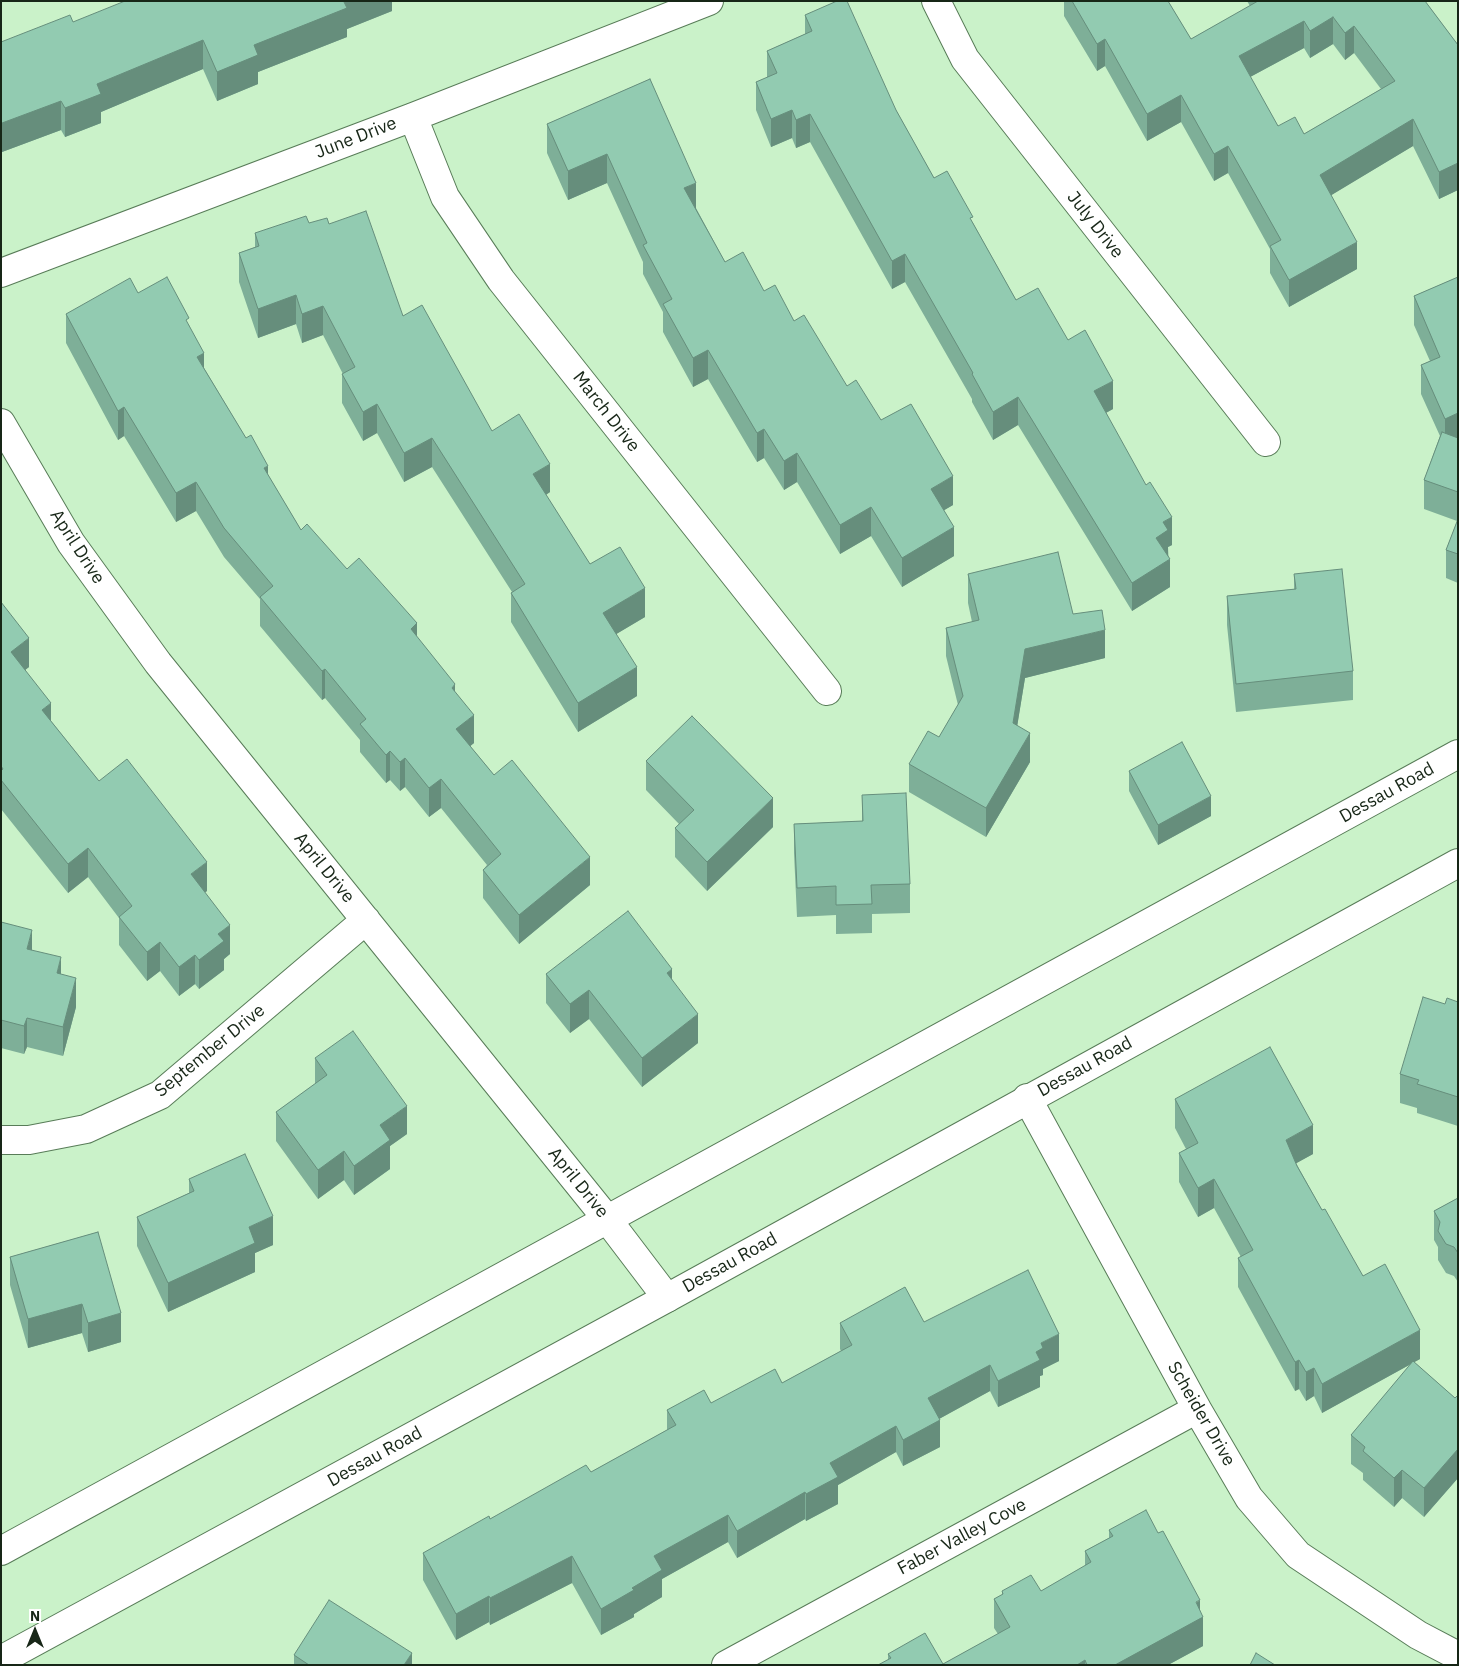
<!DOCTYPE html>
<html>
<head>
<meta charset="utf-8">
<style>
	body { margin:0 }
	#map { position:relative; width:1459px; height:1666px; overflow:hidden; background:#caf2c9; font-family:"IBM Plex Sans",sans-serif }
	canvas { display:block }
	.frame { position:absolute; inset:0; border:2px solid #172617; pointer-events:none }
	.north { position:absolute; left:10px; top:1606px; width:50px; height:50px; -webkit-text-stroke:4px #fff; paint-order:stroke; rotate:0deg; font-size:14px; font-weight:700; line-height:20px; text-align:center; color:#172617 }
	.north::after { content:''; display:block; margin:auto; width:18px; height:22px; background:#172617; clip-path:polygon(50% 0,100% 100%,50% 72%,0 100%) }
</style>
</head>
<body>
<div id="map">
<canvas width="1459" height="1666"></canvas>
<div class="frame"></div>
<div class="north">N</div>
</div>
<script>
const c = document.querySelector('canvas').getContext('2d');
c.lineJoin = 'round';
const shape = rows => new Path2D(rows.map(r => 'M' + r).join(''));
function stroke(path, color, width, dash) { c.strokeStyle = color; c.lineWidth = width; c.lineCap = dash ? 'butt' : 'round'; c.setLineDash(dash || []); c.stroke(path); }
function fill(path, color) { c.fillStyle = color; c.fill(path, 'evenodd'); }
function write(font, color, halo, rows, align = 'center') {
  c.font = font + ' "IBM Plex Sans",sans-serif'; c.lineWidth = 4; c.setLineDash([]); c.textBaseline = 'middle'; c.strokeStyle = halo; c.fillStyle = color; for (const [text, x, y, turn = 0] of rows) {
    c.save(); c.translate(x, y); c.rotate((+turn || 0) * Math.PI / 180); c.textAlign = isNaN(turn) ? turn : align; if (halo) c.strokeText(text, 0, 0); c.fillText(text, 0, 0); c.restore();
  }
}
const minor = shape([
	[936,1,965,59,1266,442],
	[413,117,445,197,501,280,827,691],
	[1,273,413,117,709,1],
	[1,423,71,543,158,663,607,1219,667,1298],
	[1027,1098,1197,1409,1249,1498,1298,1555,1418,1635,1458,1656],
	[1,1140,29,1140,86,1129,160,1095,366,920],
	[726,1665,1197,1409]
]);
const major = shape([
	[1,1551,1458,754],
	[1,1660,667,1298,1458,863]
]);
const wall = shape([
	[392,1,392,11,347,29,347,37,258,72,258,84,217,101,203,69,101,112,101,123,65,137,61,130,2,152,1,151,1,42,73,22],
	[1064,1,1168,1,1191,39,1250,6,1247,1,1425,1,1458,45,1458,190,1439,199,1413,146,1331,195,1357,269,1289,307,1270,273,1270,249,1228,173,1214,181,1181,122,1147,141,1105,66,1097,71,1064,16],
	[1333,44,1345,60,1354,53,1381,89,1304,134,1278,126,1250,77,1304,48,1310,58],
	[805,15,896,110,934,178,973,223,1016,300,1068,340,1113,409,1106,413,1172,545,1168,547,1170,587,1132,611,1018,425,993,440,972,402,972,399,905,282,892,289,810,142,796,148,792,138,771,147,756,110,756,82,767,78,767,51,805,34],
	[650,79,696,208,725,262,764,291,794,321,847,386,881,420,953,505,944,510,954,556,902,587,871,536,840,554,797,482,784,490,764,458,757,462,708,379,693,387,663,332,663,312,643,274,643,262,607,183,568,200,547,153,547,124],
	[309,223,329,224,403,316,492,431,550,492,546,495,590,564,645,617,616,634,637,696,578,732,511,622,511,593,512,592,432,467,404,482,377,433,363,441,342,403,342,374,343,374,323,335,302,343,296,324,258,338,239,282,239,253,255,247,255,233],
	[1458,277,1458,583,1446,578,1446,550,1457,521,1424,509,1424,480,1440,436,1421,394,1421,365,1430,361,1414,325,1414,296],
	[138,293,189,325,204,368,301,530,347,569,417,638,455,692,474,743,470,746,494,775,590,885,519,944,483,898,483,870,487,865,441,808,429,817,405,787,400,791,390,780,386,783,360,752,360,740,325,698,322,700,260,626,260,599,224,557,196,511,176,522,124,436,118,440,66,343,66,314],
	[968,574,1073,614,1105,658,1025,678,1017,726,1030,762,986,837,909,792,909,764,939,737,958,705,946,656,946,628,972,622,968,603],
	[1294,574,1353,671,1353,700,1236,712,1227,625,1227,596,1294,589],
	[1,602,29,667,25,670,51,721,99,781,207,891,205,892,230,954,224,959,224,970,199,989,195,984,179,996,160,971,147,981,119,945,119,918,88,877,68,893,1,809],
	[646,761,773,827,707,891,675,857,675,828,679,824,646,790],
	[1129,771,1211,816,1158,845,1129,791],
	[862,795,910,884,910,913,872,914,872,933,836,934,836,915,797,917,794,853,794,824,862,821],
	[1,922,32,950,61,974,76,1007,63,1056,27,1047,24,1054,1,1048],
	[546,974,672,979,698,1043,642,1087,589,1019,570,1033,546,1003],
	[1458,1002,1458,1126,1417,1113,1417,1108,1400,1103,1400,1074,1445,1004],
	[315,1058,407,1134,390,1146,390,1169,354,1195,344,1180,318,1199,276,1141,276,1112,315,1084],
	[1175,1099,1313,1154,1296,1163,1322,1210,1363,1276,1420,1359,1414,1362,1455,1398,1458,1395,1458,1478,1424,1517,1402,1498,1394,1507,1363,1480,1363,1473,1351,1464,1351,1435,1411,1364,1322,1413,1314,1396,1306,1401,1299,1389,1295,1391,1238,1287,1238,1258,1241,1257,1214,1208,1198,1217,1179,1182,1179,1153,1186,1149,1175,1128],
	[189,1179,273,1245,255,1253,255,1272,168,1312,137,1246,137,1217,189,1193],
	[1458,1198,1458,1282,1454,1276,1446,1273,1438,1260,1438,1247,1434,1240,1434,1211],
	[98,1232,121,1342,88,1352,82,1333,28,1348,10,1285,10,1257],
	[924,1322,1059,1361,1043,1369,1043,1375,1040,1376,1040,1387,998,1407,990,1391,939,1419,940,1447,903,1466,896,1452,838,1485,838,1504,806,1521,805,1519,737,1558,728,1542,662,1579,662,1597,634,1614,634,1617,601,1635,572,1583,490,1625,489,1622,456,1640,423,1580,423,1553,490,1519,591,1472,667,1430,667,1410,711,1403,782,1383,841,1351,840,1349,840,1323],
	[1109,1530,1200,1610,1203,1646,1168,1665,878,1665,888,1660,888,1654,943,1664,998,1634,994,1628,994,1599,1002,1595,1002,1591,1041,1591,1085,1566,1085,1551,1109,1538],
	[294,1655,412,1665,294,1665]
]);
const shadedWall = shape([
	[345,1,392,1,392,11,347,29,347,37,258,72,258,84,217,101,217,72,254,45],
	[1333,17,1333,44,1310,58,1310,31],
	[1304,21,1304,48,1239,83,1239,56],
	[1354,26,1354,53,1345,60,1345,33],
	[1105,39,1105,66,1097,71,1097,44],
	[203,40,203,69,101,112,101,123,65,137,65,108,97,84],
	[1181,95,1181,122,1147,141,1147,114],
	[61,101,61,130,2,152,2,123],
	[792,110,792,138,771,147,771,119],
	[810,114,810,142,796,148,796,120],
	[1413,119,1413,146,1320,202,1320,175],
	[1228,146,1228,173,1214,181,1214,154],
	[607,154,607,183,568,200,568,171],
	[1458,163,1458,190,1439,199,1439,172],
	[696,183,696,212,684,188],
	[1357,242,1357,269,1289,307,1289,280],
	[905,254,905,282,892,289,892,261],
	[296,295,296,324,258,338,258,309],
	[323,306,323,335,302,343,302,314],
	[708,350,708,379,693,387,693,358],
	[204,353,204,381,197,357],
	[1113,381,1113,409,1094,419,1094,391],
	[1018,397,1018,425,993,440,993,412],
	[377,404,377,433,363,441,363,412],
	[124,407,124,436,118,440,118,411],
	[1458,413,1458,442,1445,448,1445,419],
	[764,429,764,458,757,462,757,433],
	[432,438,432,467,404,482,404,453],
	[797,453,797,482,784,490,784,461],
	[550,464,550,492,533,503,533,474],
	[268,466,268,495,264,468],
	[953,476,953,505,931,518,931,489],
	[196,482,196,511,176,522,176,493],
	[871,507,871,536,840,554,840,525],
	[1172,517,1172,545,1168,547,1168,558,1156,538,1163,522],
	[954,527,954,556,902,587,902,558],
	[1170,559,1170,587,1132,611,1132,583],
	[645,588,645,617,603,642,603,613],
	[417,623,417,652,411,629],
	[1105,630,1105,658,1025,678,1013,752,1013,723,1025,649],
	[29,638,29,667,11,681,11,652],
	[637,667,637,696,578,732,578,703],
	[325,669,325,698,322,700,322,671],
	[455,684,455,713,452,688],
	[51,703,51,732,42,710],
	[474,715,474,743,456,758,456,729],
	[1030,733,1030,762,986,837,986,808],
	[390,751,390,780,386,783,386,755],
	[405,758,405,787,400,791,400,762],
	[441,779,441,808,429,817,429,788],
	[1211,796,1211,816,1158,845,1158,825],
	[773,798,773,827,707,891,707,862],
	[88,848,88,877,68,893,68,864],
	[590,857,590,885,519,944,519,915],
	[207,862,207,891,191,903,191,874],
	[230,925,230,954,224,959,224,970,199,989,199,960,218,934],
	[32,930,32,959,27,949],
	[160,942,160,971,147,981,147,952],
	[195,955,195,984,179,996,179,967],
	[61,957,61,986,57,973],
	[672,969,672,998,667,973],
	[76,978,76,1007,63,1056,63,1027],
	[589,990,589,1019,570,1033,570,1004],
	[698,1014,698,1043,642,1087,642,1058],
	[27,1018,27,1047,24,1054,24,1026],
	[407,1106,407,1134,390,1146,390,1169,354,1195,354,1166,380,1125],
	[1313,1125,1313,1154,1286,1169,1286,1140],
	[344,1151,344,1180,318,1199,318,1170],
	[1214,1179,1214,1208,1198,1217,1198,1188],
	[273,1216,273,1245,255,1253,255,1272,168,1312,168,1283,249,1227],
	[82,1304,82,1333,28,1348,28,1319],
	[121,1313,121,1342,88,1352,88,1323],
	[1420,1330,1420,1359,1322,1413,1322,1384],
	[1059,1334,1059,1361,1043,1369,1043,1375,1040,1376,1040,1387,998,1407,998,1381,1036,1352,1041,1343],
	[1299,1360,1299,1389,1295,1391,1295,1362],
	[990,1365,990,1391,928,1425,928,1398],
	[1314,1368,1314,1396,1306,1401,1306,1372],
	[940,1420,940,1447,903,1466,903,1440],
	[896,1426,896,1452,838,1485,838,1504,806,1521,806,1494,830,1463],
	[1458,1449,1458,1478,1424,1517,1424,1488],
	[1402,1470,1402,1498,1394,1507,1394,1478],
	[805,1492,805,1519,737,1558,737,1531],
	[728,1515,728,1542,662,1579,662,1597,634,1614,634,1617,601,1635,601,1609,632,1588,654,1556],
	[572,1556,572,1583,490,1625,490,1598],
	[489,1596,489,1622,456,1640,456,1614],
	[1200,1600,1200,1618,1203,1617,1203,1646,1168,1665,1115,1665],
	[412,1653,412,1665,404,1665],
	[1085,1660,1085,1665,1077,1665]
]);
const building = shape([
	[125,1,345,1,344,2,347,8,254,45,258,55,217,72,203,40,97,84,101,94,65,108,61,101,2,123,1,122,1,42,70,15,73,22,125,1],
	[837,1,847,1,896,110,934,178,947,171,973,217,970,218,1016,300,1038,288,1068,340,1085,330,1113,381,1094,391,1146,485,1150,482,1172,517,1163,522,1168,530,1156,538,1170,559,1132,583,1018,397,993,412,972,374,973,373,905,254,892,261,810,114,796,120,792,110,771,119,756,82,777,73,767,51,812,31,805,15,837,1],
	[1072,1,1168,1,1191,39,1258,1,1425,1,1458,45,1458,163,1439,172,1413,119,1320,175,1357,242,1289,280,1270,246,1281,240,1228,146,1214,154,1181,95,1147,114,1105,39,1097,44,1072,1],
	[1333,17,1345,33,1354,26,1395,81,1304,134,1295,117,1278,126,1239,56,1304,21,1310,31,1333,17],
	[650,79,696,183,684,188,725,262,743,252,764,291,775,285,794,321,804,315,847,386,856,380,881,420,911,404,953,476,931,489,954,527,902,558,871,507,840,525,797,453,784,461,764,429,757,433,708,350,693,358,663,304,672,299,643,245,647,243,607,154,568,171,547,124,650,79],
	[366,211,403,316,422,305,492,431,519,414,550,464,533,474,590,564,620,547,645,588,603,613,637,667,578,703,511,593,525,584,432,438,404,453,377,404,363,412,342,374,355,367,323,306,302,314,296,295,258,309,239,253,259,246,255,233,306,216,309,223,327,218,329,224,366,211],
	[167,277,189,318,186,320,204,353,197,357,246,438,251,435,268,466,264,468,301,530,307,524,347,569,359,558,417,623,411,629,455,684,452,688,474,715,456,729,494,775,512,760,590,857,519,915,483,870,501,854,441,779,429,788,405,758,400,762,390,751,386,755,360,724,366,719,325,669,322,671,260,597,273,586,224,528,196,482,176,493,124,407,118,411,66,314,130,278,138,293,167,277],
	[1458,277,1458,413,1445,419,1421,365,1440,357,1414,296,1458,277],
	[1442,432,1458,438,1458,492,1424,480,1442,432],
	[1458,519,1458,554,1446,550,1458,519],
	[1058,552,1073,614,1102,610,1105,630,1025,649,1013,723,1030,733,986,808,909,764,928,731,939,737,963,696,946,628,979,620,968,574,1058,552],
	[1342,569,1353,671,1236,684,1227,596,1296,589,1294,574,1342,569],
	[1,602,29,638,11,652,51,703,42,710,99,781,127,759,207,862,191,874,230,925,218,934,224,941,199,960,195,955,179,967,160,942,147,952,119,917,132,906,88,848,68,864,1,780,1,771,3,769,1,766,1,602],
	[692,716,773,798,707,862,675,828,694,810,646,761,692,716],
	[1182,742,1211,796,1158,825,1129,771,1182,742],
	[906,793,910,884,871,885,872,904,836,905,836,886,797,888,794,824,863,821,862,795,906,793],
	[628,911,672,969,667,973,698,1014,642,1058,589,990,570,1004,546,974,628,911],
	[1,922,32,930,27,949,61,957,57,973,76,978,63,1027,27,1018,24,1026,1,1020,1,922],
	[1423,997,1445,1004,1447,998,1458,1002,1458,1097,1417,1084,1419,1080,1400,1074,1423,997],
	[353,1031,407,1106,380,1125,390,1140,354,1166,344,1151,318,1170,276,1112,327,1075,315,1058,353,1031],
	[1270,1047,1313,1125,1286,1140,1297,1166,1322,1210,1325,1209,1363,1276,1385,1264,1420,1330,1322,1384,1314,1368,1306,1372,1299,1360,1295,1362,1238,1258,1253,1250,1214,1179,1198,1188,1179,1153,1198,1143,1175,1099,1270,1047],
	[245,1154,273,1216,249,1227,255,1243,168,1283,137,1217,194,1191,189,1179,245,1154],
	[1458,1198,1458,1253,1454,1247,1446,1244,1438,1231,1440,1222,1434,1211,1458,1198],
	[98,1232,121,1313,88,1323,82,1304,28,1319,10,1257,98,1232],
	[1028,1270,1059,1334,1041,1343,1043,1348,1036,1352,1040,1360,998,1381,990,1365,928,1398,940,1420,903,1440,896,1426,830,1463,838,1477,806,1494,805,1492,737,1531,728,1515,654,1556,662,1570,632,1588,634,1590,601,1609,572,1556,490,1598,489,1596,456,1614,423,1553,489,1516,490,1519,586,1465,591,1472,676,1425,667,1410,704,1390,711,1403,775,1369,782,1383,852,1345,840,1323,905,1287,924,1322,1028,1270],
	[1413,1361,1455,1398,1458,1395,1458,1449,1424,1488,1402,1470,1394,1478,1363,1451,1365,1447,1351,1435,1413,1361],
	[1146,1510,1158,1533,1163,1531,1200,1600,1196,1602,1203,1617,1115,1665,1087,1665,1085,1660,1077,1665,878,1665,891,1658,888,1654,925,1633,943,1664,1010,1627,994,1599,1003,1594,1002,1591,1031,1575,1041,1591,1091,1562,1085,1551,1113,1536,1109,1530,1146,1510],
	[329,1600,412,1653,404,1665,309,1665,294,1655,329,1600],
	[1256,1653,1275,1665,1250,1665,1256,1653]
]);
const streetNames = [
	["June Drive",356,138,-21],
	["July Drive",1095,225,52],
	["March Drive",606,412,52],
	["April Drive",77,547,57],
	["Dessau Road",1387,793,-29],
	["April Drive",324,868,51],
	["September Drive",210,1051,-39],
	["Dessau Road",1085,1067,-29],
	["April Drive",578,1183,51],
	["Dessau Road",730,1263,-29],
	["Scheider Drive",1201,1414,60],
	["Dessau Road",375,1457,-29],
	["Faber Valley Cove",962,1537,-28]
];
stroke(minor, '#587c58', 30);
stroke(major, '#587c58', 30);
stroke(minor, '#fff', 28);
stroke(major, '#fff', 28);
fill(wall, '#7eaf98');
fill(shadedWall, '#668e7c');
fill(building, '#92cbb1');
stroke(building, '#668e7c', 1);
write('18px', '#172617', '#fff', streetNames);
</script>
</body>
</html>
